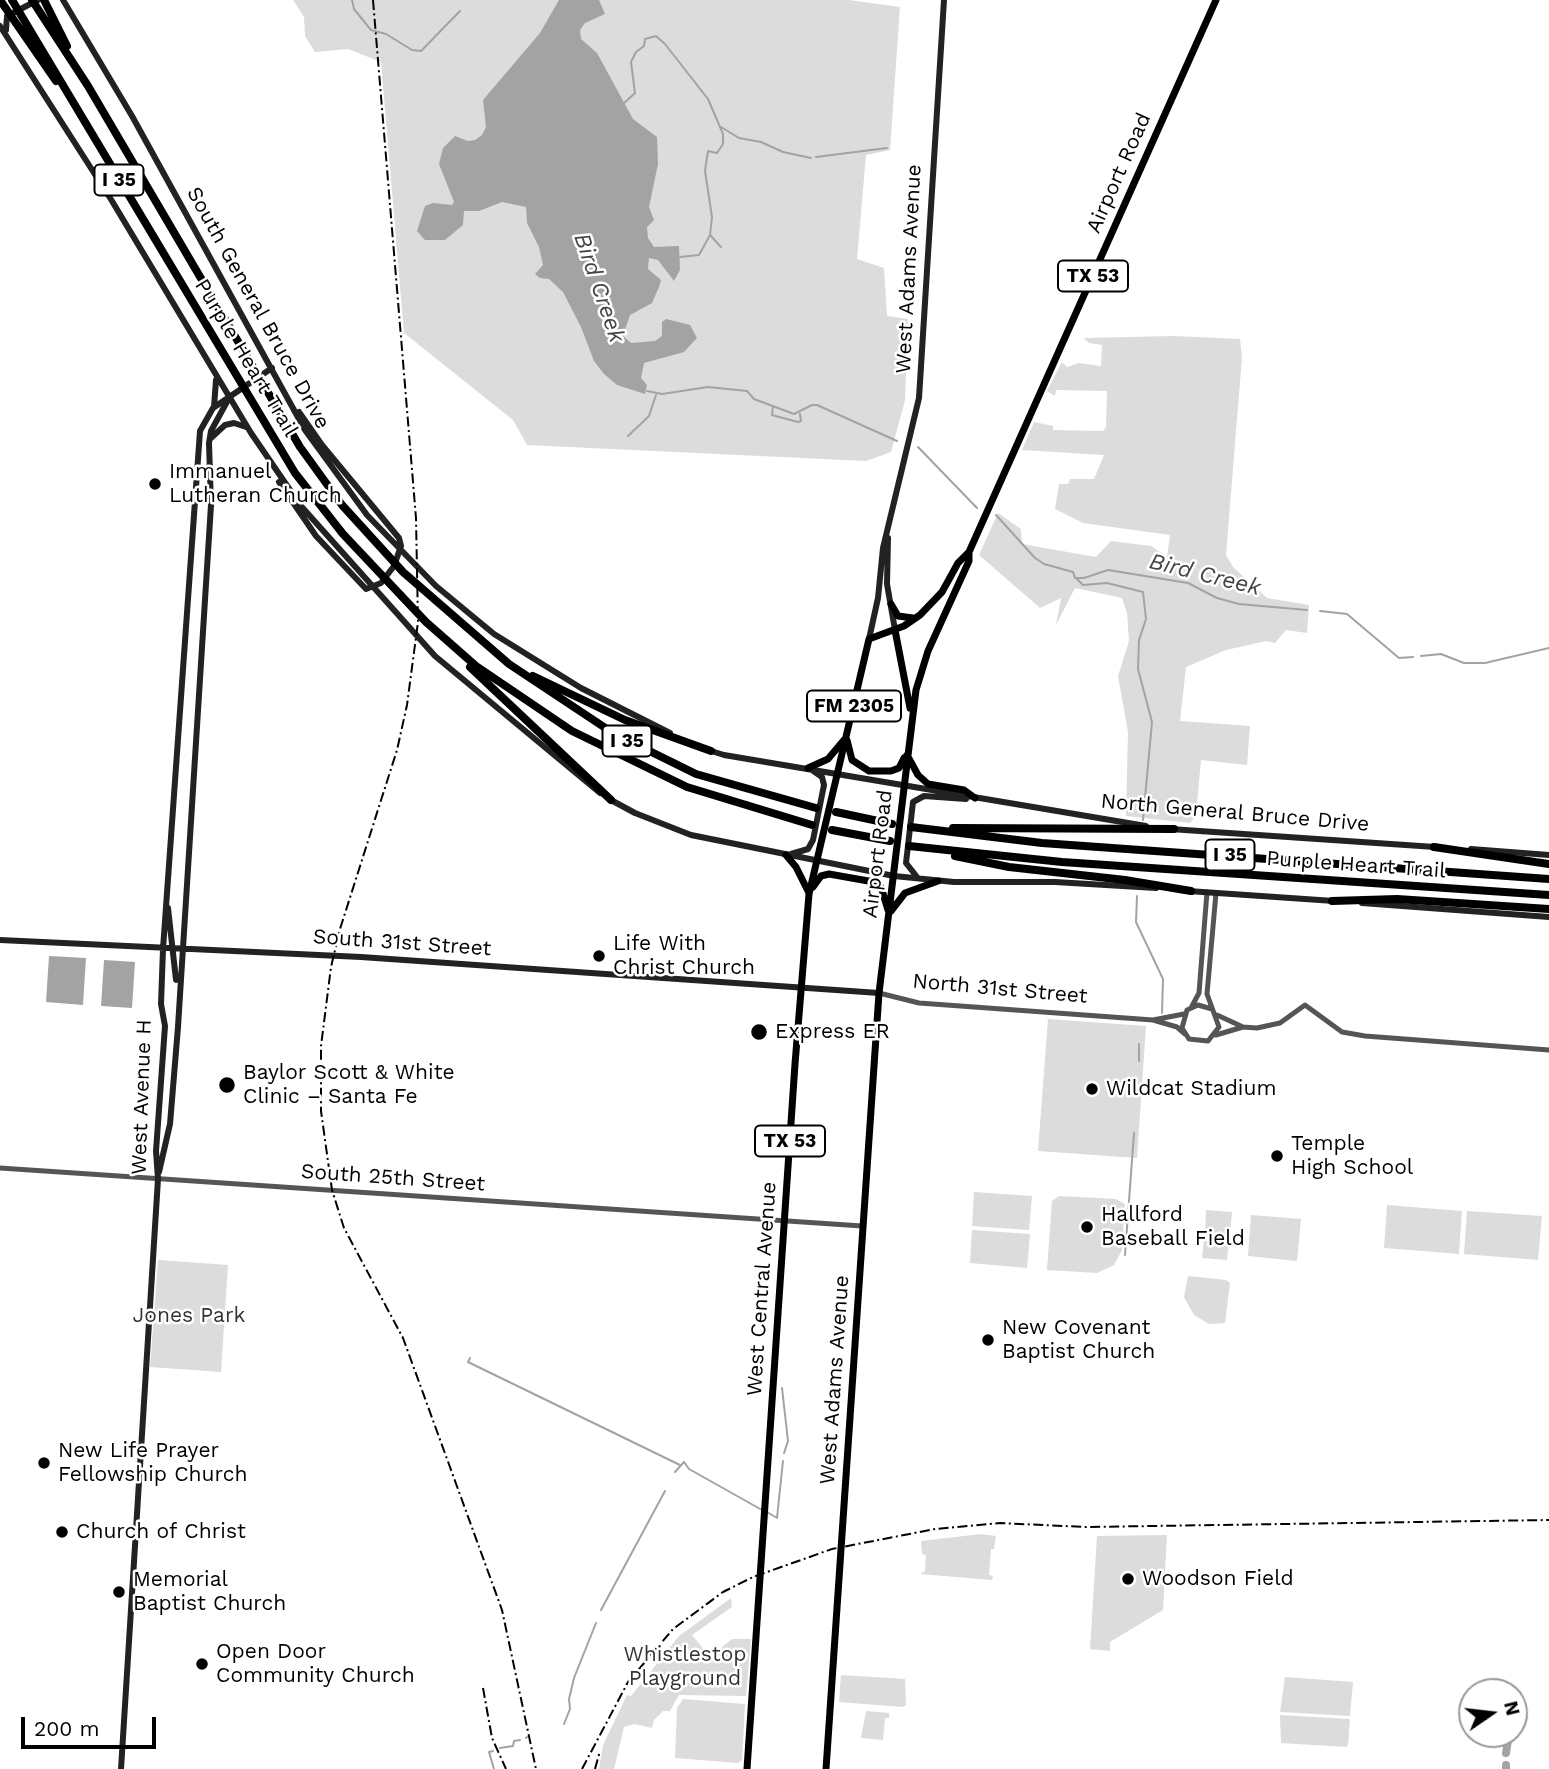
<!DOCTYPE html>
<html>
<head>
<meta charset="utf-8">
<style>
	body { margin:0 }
	#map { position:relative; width:1549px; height:1769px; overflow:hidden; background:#fff; font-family:"Work Sans",sans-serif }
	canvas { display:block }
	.north { position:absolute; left:1458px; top:1678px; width:70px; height:70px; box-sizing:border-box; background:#fff; border:2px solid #999; border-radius:50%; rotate:76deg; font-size:19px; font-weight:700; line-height:28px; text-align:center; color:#000 }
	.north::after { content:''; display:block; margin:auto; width:24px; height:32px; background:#000; clip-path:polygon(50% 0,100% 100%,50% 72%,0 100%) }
	.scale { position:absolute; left:21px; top:1717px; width:135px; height:32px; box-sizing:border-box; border:4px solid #000; border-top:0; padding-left:9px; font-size:21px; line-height:24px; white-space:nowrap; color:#000; -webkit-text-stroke:5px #fff; paint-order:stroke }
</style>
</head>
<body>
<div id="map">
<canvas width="1549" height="1769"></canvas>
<div class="north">N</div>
<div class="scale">200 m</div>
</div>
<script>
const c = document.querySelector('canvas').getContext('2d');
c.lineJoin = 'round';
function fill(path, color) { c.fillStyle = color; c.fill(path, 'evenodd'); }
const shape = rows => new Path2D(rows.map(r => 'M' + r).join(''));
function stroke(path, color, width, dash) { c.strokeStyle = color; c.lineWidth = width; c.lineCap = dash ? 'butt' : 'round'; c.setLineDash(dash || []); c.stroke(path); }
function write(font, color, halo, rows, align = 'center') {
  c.font = font + ' "Work Sans",sans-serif'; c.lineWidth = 5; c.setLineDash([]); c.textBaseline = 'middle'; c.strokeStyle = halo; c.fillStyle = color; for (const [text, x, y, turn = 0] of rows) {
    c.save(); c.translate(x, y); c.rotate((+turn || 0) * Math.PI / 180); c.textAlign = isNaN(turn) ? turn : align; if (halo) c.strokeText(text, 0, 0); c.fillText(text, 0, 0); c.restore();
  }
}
const green = shape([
	[293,0,849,0,900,7,890,150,866,155,857,259,884,268,887,316,908,319,905,400,891,452,866,461,527,445,513,420,404,333,381,62,348,49,315,52,305,36,304,17],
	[1174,336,1240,339,1242,357,1226,555,1233,567,1267,598,1309,605,1307,633,1286,630,1275,643,1266,641,1226,650,1186,667,1180,721,1250,726,1247,765,1201,760,1196,815,1190,823,1126,816,1128,732,1118,676,1129,641,1127,613,1122,598,1075,588,1056,625,1061,598,1040,608,979,555,998,513,1021,529,1022,544,1096,557,1111,541,1151,546,1167,557,1170,535,1083,523,1055,509,1059,484,1068,484,1070,479,1094,479,1104,455,1022,450,1034,422,1053,426,1053,430,1103,431,1106,427,1107,391,1056,390,1055,396,1047,391,1062,362,1067,367,1079,363,1101,366,1102,345,1089,343,1084,338],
	[1048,1019,1146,1026,1137,1158,1038,1151],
	[974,1192,1032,1196,1029,1230,972,1226],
	[1059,1196,1116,1199,1125,1204,1122,1250,1114,1265,1097,1273,1047,1270,1052,1201],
	[1387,1205,1462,1211,1459,1254,1384,1248],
	[1206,1210,1232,1212,1230,1234,1205,1232],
	[1467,1211,1542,1216,1538,1260,1464,1254],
	[1251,1215,1301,1219,1297,1261,1248,1256],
	[972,1230,1030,1234,1027,1268,970,1263],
	[1204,1237,1229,1238,1227,1260,1202,1258],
	[158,1260,228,1265,221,1372,150,1367],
	[1188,1276,1226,1280,1230,1283,1225,1323,1209,1324,1194,1315,1184,1297],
	[981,1534,996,1536,994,1549,991,1549,989,1575,993,1576,992,1580,920,1574,925,1571,926,1555,922,1554,921,1541],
	[1167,1535,1163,1610,1110,1642,1110,1651,1090,1649,1097,1536],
	[731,1598,732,1607,692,1635,710,1657,732,1639,751,1639,746,1696,679,1695,670,1711,663,1711,654,1720,652,1728,634,1724,624,1727,614,1769,599,1769,603,1745,627,1695,631,1696,679,1636],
	[841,1675,905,1679,906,1705,903,1707,839,1702],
	[1285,1677,1353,1682,1350,1716,1280,1712],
	[683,1699,745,1704,742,1760,738,1763,675,1758,677,1708],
	[866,1711,889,1713,889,1718,885,1718,883,1740,861,1738],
	[1280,1715,1350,1719,1348,1745,1346,1747,1281,1743]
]);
const water = shape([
	[559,0,599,0,605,14,585,23,580,30,581,39,597,53,633,119,657,137,658,164,649,207,654,220,647,227,648,238,654,247,679,246,680,270,674,281,658,260,649,258,648,269,661,280,659,287,652,303,630,315,623,336,631,343,655,341,662,336,662,322,666,319,690,325,697,338,684,352,644,363,641,378,647,385,645,394,617,385,604,374,594,361,581,327,563,292,549,279,540,278,535,274,543,265,539,247,527,223,526,207,502,202,479,211,464,211,463,225,445,240,425,240,417,231,425,206,433,203,452,205,454,202,439,164,443,148,455,136,468,141,475,140,482,135,486,127,483,100,540,33],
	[49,956,86,958,83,1005,46,1002],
	[104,960,135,962,132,1008,101,1006]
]);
const stream = shape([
	[352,0,354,9,371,30,386,34,412,50,421,51,460,11],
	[623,104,635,93,631,62,636,52,644,46,645,39,656,36,665,44,708,99,723,134,723,144,717,153,708,151,705,171,712,217,710,235,699,255,680,257],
	[721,127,739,138,761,142,783,152,811,158],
	[816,157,887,148],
	[710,235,721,247],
	[647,391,662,394,708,387,747,391,754,399,794,414,812,405,817,405,897,441],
	[773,406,772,415,798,422,801,421,800,414],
	[628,436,649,416,656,395],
	[918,447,977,508],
	[996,515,1035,558,1044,564,1073,572,1075,578,1084,578,1108,570,1188,583,1217,598,1239,604,1307,610],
	[1076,578,1083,585,1107,583,1143,592,1146,619,1139,640,1138,669,1152,722,1143,820],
	[1320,611,1347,614,1399,658,1413,657],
	[1421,656,1441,654,1464,663,1485,663,1549,648],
	[1137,896,1136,922,1163,979,1162,1013],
	[1139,1061,1139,1044],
	[1125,1255,1134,1133],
	[470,1358,468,1362,680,1465],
	[782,1388,788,1441,784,1453],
	[675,1472,684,1462,689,1469,762,1510],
	[767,1512,777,1518,783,1461],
	[601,1610,665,1491],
	[564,1724,570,1709,569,1699,574,1678,596,1623],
	[526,1738,527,1737],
	[500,1748,513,1746,514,1741,520,1740],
	[493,1751,489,1752,494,1769]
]);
const river = shape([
	[1514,1707,1515,1698],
	[1506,1753,1509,1734],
	[1506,1765,1506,1769]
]);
const tertiary = shape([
	[879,993,919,1003,1153,1020,1177,1027,1185,1034],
	[1192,1006,1199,993,1207,892],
	[1212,1009,1198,1005,1187,1010,1182,1028,1189,1039,1208,1041,1219,1027,1207,994,1216,893],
	[1217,1015,1243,1027,1257,1028,1280,1023,1305,1005,1342,1032,1365,1036,1549,1050],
	[1153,1020,1184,1014],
	[1216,1035,1243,1027],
	[0,1168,862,1226]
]);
const secondary = shape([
	[63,0,132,116,305,430,367,515,436,586,494,634,581,688,670,733],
	[0,26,112,201,251,433,301,506,435,656,600,793],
	[6,30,7,16,38,0],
	[214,407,216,380],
	[211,438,225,425,234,423,246,427],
	[279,482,316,536,366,589,381,583,394,566,401,546,399,538,322,445,299,412],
	[888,538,887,584,895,630],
	[869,639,878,598,883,548,919,398,944,0],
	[708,750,724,755,1146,826],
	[609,799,635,813,691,835,894,876,954,882,1055,882,1156,888],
	[1170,829,1435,847],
	[1471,849,1549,855],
	[791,854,808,849,813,840,824,785,822,777,812,770],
	[917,877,906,863,913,802,924,796,966,799],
	[1188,891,1334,901],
	[1362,903,1549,917],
	[168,908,176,980],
	[0,940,361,957,879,993],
	[159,1172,170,1124,178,1027,211,505,209,443,211,431,229,398],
	[121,1769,158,1179,156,1151,165,1026,161,1004,163,949,200,431,213,408,272,368]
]);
const primary = shape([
	[891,604,898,616,913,618],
	[895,630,910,708],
	[847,740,852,760,869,771,891,771,899,768,904,758],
	[907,755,918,775,928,784,964,790,975,798],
	[808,768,828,759,844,740],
	[786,855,796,867,809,893],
	[813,887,821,876,829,874,874,882,881,887,888,910],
	[891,911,905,893,938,881],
	[747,1769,795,1064,809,894,869,639,904,626,920,615,942,592,958,563,969,552],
	[826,1769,879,993,916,690,928,651,969,561,969,552,1216,0]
]);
const motorway = shape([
	[0,0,56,81],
	[12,0,295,473,343,534,426,622,476,666,572,731,687,787,812,825],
	[32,0,88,86,300,447,342,505,403,572,509,664,613,733,696,774,816,808],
	[44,0,67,46],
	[470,667,611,800],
	[533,676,625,720,711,751],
	[836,812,892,824],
	[911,827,1042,843,1549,879],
	[953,828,1174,829],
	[832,830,890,841],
	[909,846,1062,862,1549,895],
	[1434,847,1549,864],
	[955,856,1009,867,1125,880,1191,891],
	[1332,901,1397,899,1549,909]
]);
const rail = shape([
	[373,0,416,518,418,622,407,705,397,750,340,929,331,967,321,1046,321,1111,332,1190,344,1228,403,1338,502,1610,536,1769],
	[483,1688,492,1738,506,1769],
	[582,1769,628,1682,673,1629,723,1592,753,1577,832,1549,935,1529,1000,1523,1086,1527,1549,1520],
	[595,1769,600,1751]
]);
const markers = [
	[155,484,7,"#000"],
	[599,956,7,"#000"],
	[759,1032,9,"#000"],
	[227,1085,9,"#000"],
	[1092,1089,7,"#000"],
	[1277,1156,7,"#000"],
	[1087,1227,7,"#000"],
	[988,1340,7,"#000"],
	[44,1463,7,"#000"],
	[62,1532,7,"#000"],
	[1128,1579,7,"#000"],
	[119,1592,7,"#000"],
	[202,1664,7,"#000"]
];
const shields = [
	[119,180,49],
	[1093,276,70],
	[854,706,94],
	[627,741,49],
	[1230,855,49],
	[790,1141,70]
];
const shieldNames = [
	["I 35",119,180],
	["TX 53",1093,276],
	["FM 2305",854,706],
	["I 35",627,741],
	["I 35",1230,855],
	["TX 53",790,1141]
];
const streetNames = [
	["Airport Road",1119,173,-66],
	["West Adams Avenue",909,269,-87],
	["South General Bruce Drive",258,308,61],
	["Purple Heart Trail",246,358,59],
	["North General Bruce Drive",1235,813,5],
	["Airport Road",878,854,-83],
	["Purple Heart Trail",1356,865,4],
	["South 31st Street",402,943,4],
	["North 31st Street",1000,989,5],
	["West Avenue H",142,1097,-88],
	["South 25th Street",393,1178,4],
	["West Central Avenue",762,1289,-86],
	["West Adams Avenue",835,1380,-86]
];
const poiNames = [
	["Immanuel",169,472],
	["Lutheran Church",169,496],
	["Life With",613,944],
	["Christ Church",613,968],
	["Express ER",775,1032],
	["Baylor Scott & White",243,1073],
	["Clinic – Santa Fe",243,1097],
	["Wildcat Stadium",1106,1089],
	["Temple",1291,1144],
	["High School",1291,1168],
	["Hallford",1101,1215],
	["Baseball Field",1101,1239],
	["New Covenant",1002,1328],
	["Baptist Church",1002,1352],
	["New Life Prayer",58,1451],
	["Fellowship Church",58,1475],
	["Church of Christ",76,1532],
	["Woodson Field",1142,1579],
	["Memorial",133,1580],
	["Baptist Church",133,1604],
	["Open Door",216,1652],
	["Community Church",216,1676]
];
const parkNames = [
	["Jones Park",189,1316],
	["Whistlestop",685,1655],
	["Playground",685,1679]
];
const waterNames = [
	["Bird Creek",599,288,71],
	["Bird Creek",1205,575,14]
];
fill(green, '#dcdcdc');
fill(water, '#a3a3a3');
stroke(stream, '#a3a3a3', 2);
stroke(river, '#a3a3a3', 8);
stroke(tertiary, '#555', 5);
stroke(secondary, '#222', 6);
stroke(primary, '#000', 7);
stroke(motorway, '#000', 8);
stroke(rail, '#000', 2, [10, 3.5, 2, 3.5]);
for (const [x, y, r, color] of markers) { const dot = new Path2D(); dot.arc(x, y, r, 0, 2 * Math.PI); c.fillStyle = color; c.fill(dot); stroke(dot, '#fff', 2.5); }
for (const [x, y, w] of shields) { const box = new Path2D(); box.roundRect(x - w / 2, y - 15.5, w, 31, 5); c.fillStyle = '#fff'; c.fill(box); stroke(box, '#000', 2); }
write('bold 19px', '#000', null, shieldNames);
write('21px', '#000', '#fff', streetNames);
write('21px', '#000', '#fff', poiNames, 'left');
write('21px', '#333', '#fff', parkNames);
write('italic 23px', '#444', '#fff', waterNames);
</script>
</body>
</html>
